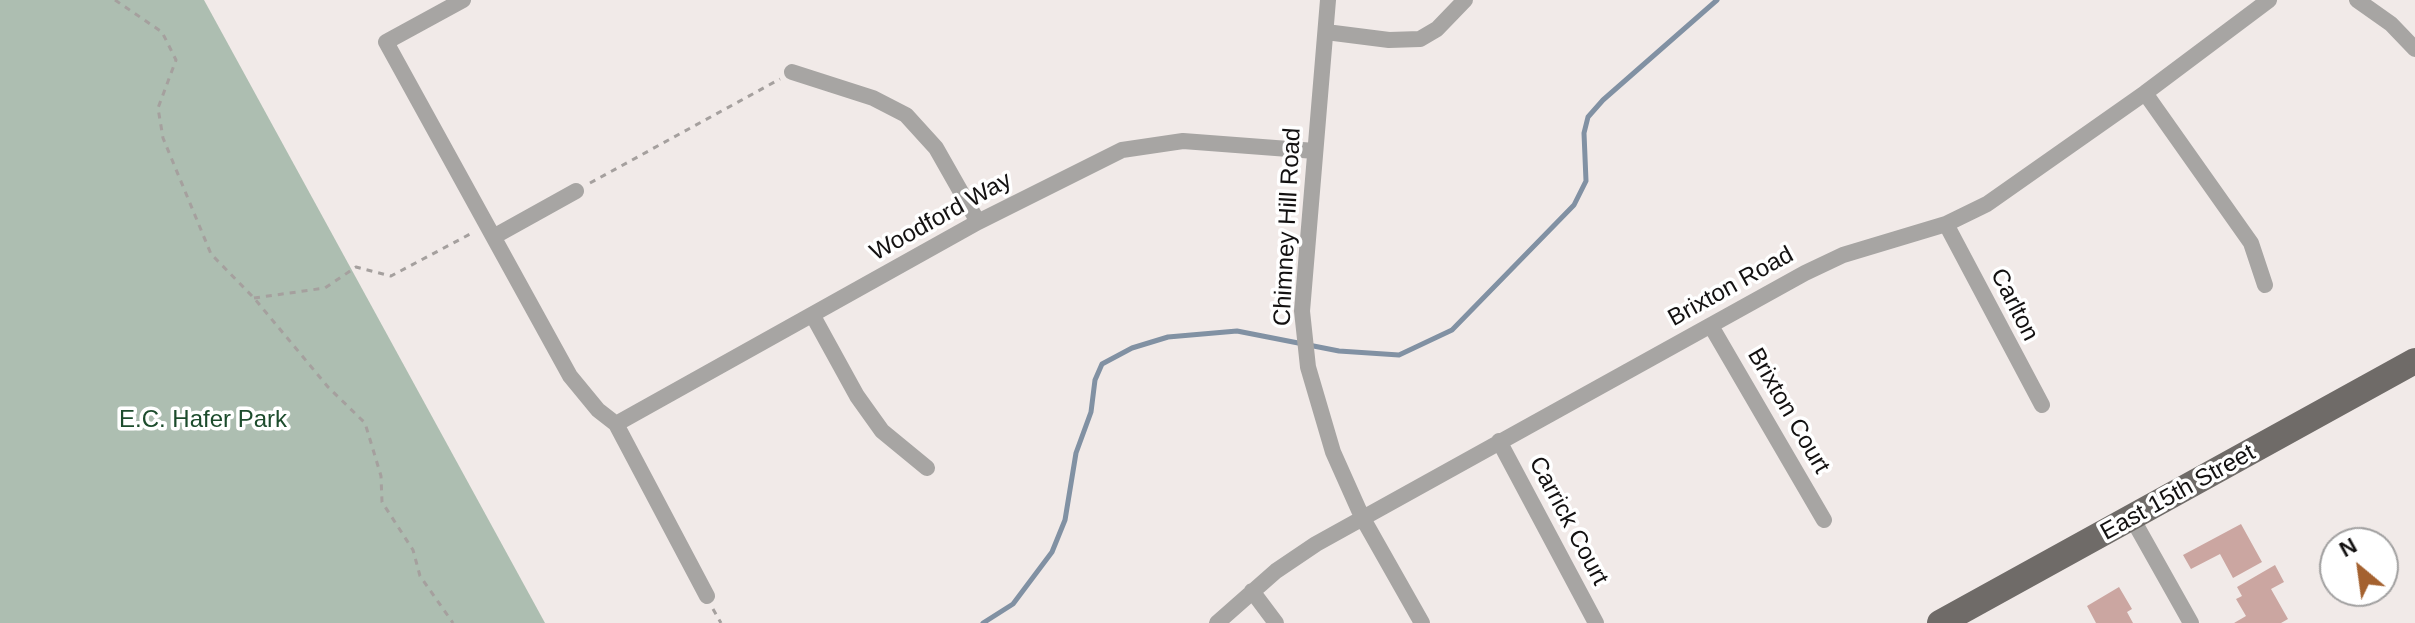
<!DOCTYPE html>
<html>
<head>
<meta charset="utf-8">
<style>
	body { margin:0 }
	#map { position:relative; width:2415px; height:623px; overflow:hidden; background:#f1eae8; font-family:Arial,sans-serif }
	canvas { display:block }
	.north { position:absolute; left:2319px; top:527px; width:80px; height:80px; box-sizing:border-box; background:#fff; border:2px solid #a1a0a0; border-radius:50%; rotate:331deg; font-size:22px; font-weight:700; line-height:32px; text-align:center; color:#131111 }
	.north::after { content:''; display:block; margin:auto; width:28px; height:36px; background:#a4612f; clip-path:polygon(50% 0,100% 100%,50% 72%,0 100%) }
</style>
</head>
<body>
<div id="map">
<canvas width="2415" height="623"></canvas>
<div class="north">N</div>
</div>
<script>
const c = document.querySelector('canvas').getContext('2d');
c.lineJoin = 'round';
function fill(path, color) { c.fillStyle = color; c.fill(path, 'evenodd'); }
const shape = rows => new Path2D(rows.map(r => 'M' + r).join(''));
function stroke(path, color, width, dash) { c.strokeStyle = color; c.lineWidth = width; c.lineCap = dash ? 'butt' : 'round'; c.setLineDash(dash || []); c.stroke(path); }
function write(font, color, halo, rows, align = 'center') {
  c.font = font + ' Arial,sans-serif'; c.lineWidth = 7; c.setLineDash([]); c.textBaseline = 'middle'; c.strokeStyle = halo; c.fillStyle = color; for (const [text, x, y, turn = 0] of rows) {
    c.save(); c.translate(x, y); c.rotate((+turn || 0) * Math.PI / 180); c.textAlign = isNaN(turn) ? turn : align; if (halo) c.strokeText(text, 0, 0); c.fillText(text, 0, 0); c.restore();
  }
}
const green = shape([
	[0,0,204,0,545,623,0,623]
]);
const stream = shape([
	[983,623,1013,604,1052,552,1065,520,1076,453,1091,412,1095,380,1102,364,1132,348,1168,337,1237,331,1339,351,1399,355,1452,330,1574,205,1586,181,1584,133,1588,117,1603,100,1717,0]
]);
const building = shape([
	[2241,524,2262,562,2233,578,2220,554,2191,569,2183,555],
	[2275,565,2284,582,2271,589,2288,619,2281,623,2234,623,2246,616,2236,599,2242,596,2237,587],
	[2119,587,2132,609,2127,612,2133,623,2096,623,2087,606]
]);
const path = shape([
	[115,0,162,32,176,60,158,108,163,138,211,254,254,298,328,387,365,423,381,476,382,502,413,550,420,576,453,623],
	[590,183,780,79],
	[254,298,325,288,356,267,391,276,474,232],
	[713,609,721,623]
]);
const street = shape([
	[463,0,386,42,570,376,598,410,616,424,707,596],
	[1328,0,1302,311,1308,367,1333,452,1362,517,1422,623],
	[2357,0,2391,24,2415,49],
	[1326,32,1389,40,1420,39,1437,29,1465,0],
	[792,72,873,98,906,115,936,148,978,222],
	[2145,93,2251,243,2265,285],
	[1946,224,2042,405],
	[495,236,576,191],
	[813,316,857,396,882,431,927,468],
	[1711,326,1824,520],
	[616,424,978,222,1122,150,1183,141,1315,151],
	[1499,441,1596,623],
	[2132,518,2191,623],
	[1252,591,1276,623],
	[1217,623,1276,571,1316,544,1805,273,1843,255,1946,224,1987,204,2145,93,2269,0]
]);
const primary = shape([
	[1940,623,2415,361]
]);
const streetNames = [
	["Woodford Way",941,217,-29],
	["Chimney Hill Road",1288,227,-87],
	["Brixton Road",1731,287,-29],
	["Carlton",2014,305,63],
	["Brixton Court",1788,411,60],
	["East 15th Street",2178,493,-29],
	["Carrick Court",1568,521,62]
];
const parkNames = [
	["E.C. Hafer Park",203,420]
];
fill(green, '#adbeb1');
stroke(stream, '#8191a3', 5);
fill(building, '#cba6a1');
stroke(path, '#a5a09e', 3, [6, 6]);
stroke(street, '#a7a5a3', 16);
stroke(primary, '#6f6b68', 26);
write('24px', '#131111', '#fff', streetNames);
write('24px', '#1d4c2d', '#fff', parkNames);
</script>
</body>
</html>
